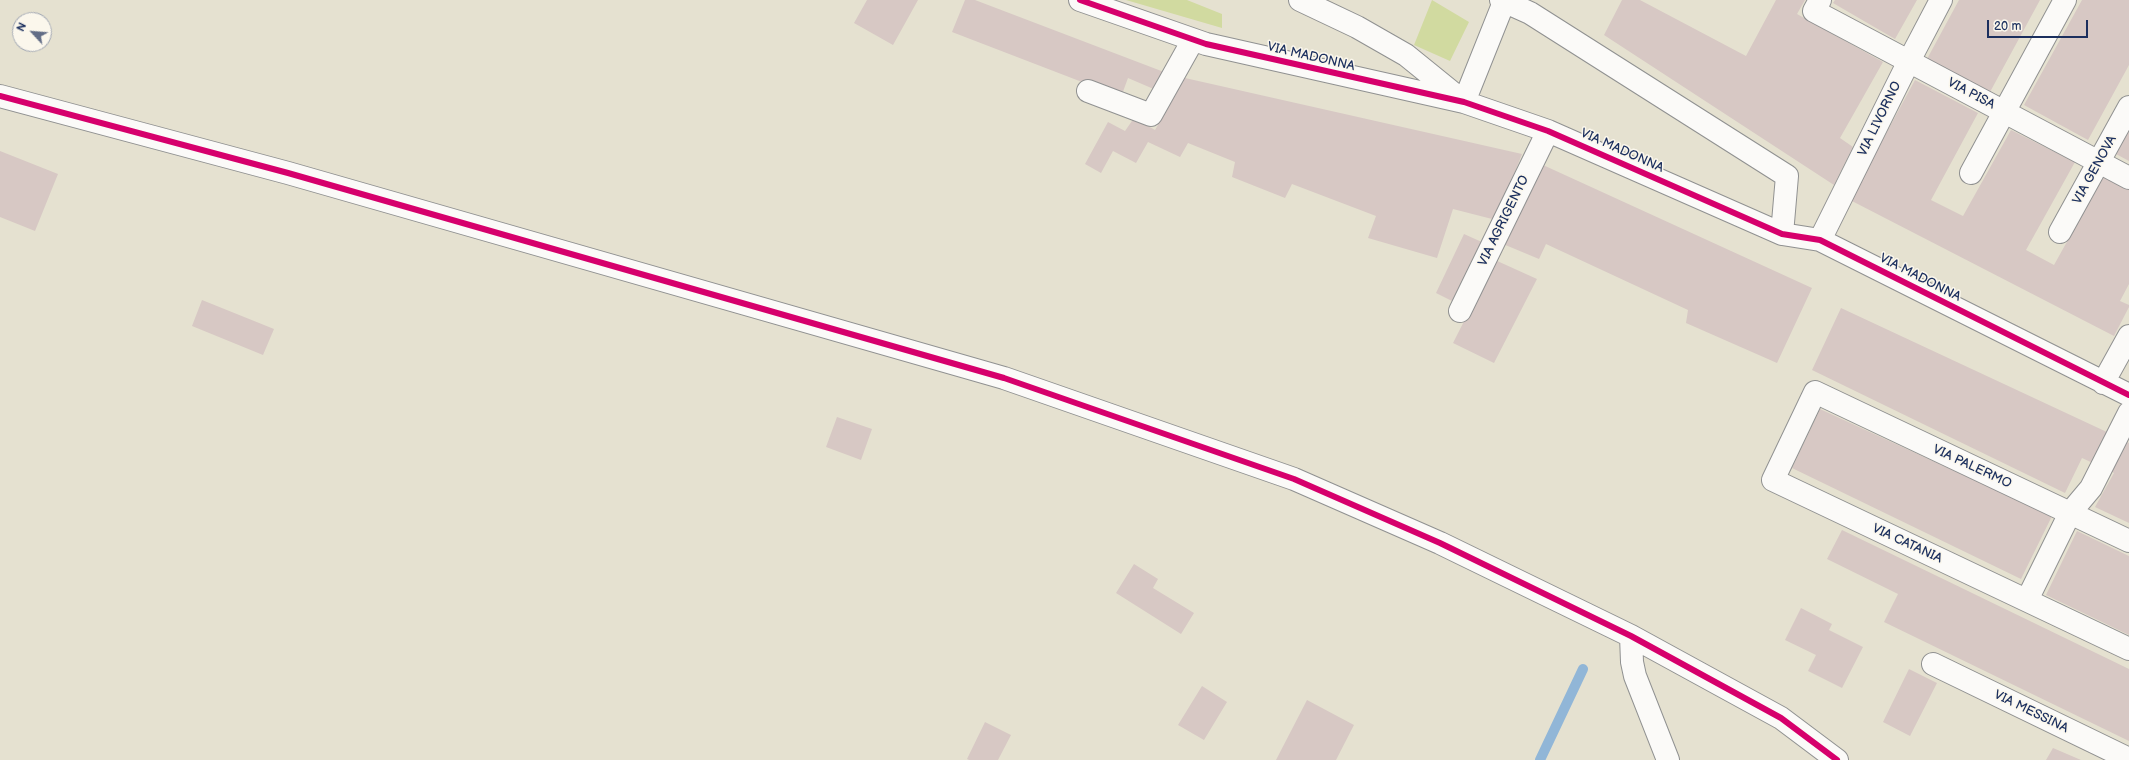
<!DOCTYPE html>
<html>
<head>
<meta charset="utf-8">
<style>
	body { margin:0 }
	#map { position:relative; width:2129px; height:760px; overflow:hidden; background:#e5e1d0; font-family:"Balsamiq Sans",sans-serif }
	canvas { display:block }
	.north { position:absolute; left:12px; top:12px; width:40px; height:40px; box-sizing:border-box; background:#fbf7ec; border:1px solid #a1a7b3; border-radius:50%; rotate:296deg; font-size:11px; font-weight:700; line-height:16px; text-align:center; color:#1b2f5e }
	.north::after { content:''; display:block; margin:auto; width:14px; height:18px; background:#626d86; clip-path:polygon(50% 0,100% 100%,50% 72%,0 100%) }
	.scale { position:absolute; left:1987px; top:20px; width:101px; height:18px; box-sizing:border-box; border:2px solid #1b2f5e; border-top:0; padding-left:5px; font-size:12px; line-height:14px; white-space:nowrap; color:#1b2f5e; -webkit-text-stroke:3px #fbf7ec; paint-order:stroke }
</style>
</head>
<body>
<div id="map">
<canvas width="2129" height="760"></canvas>
<div class="north">N</div>
<div class="scale">20 m</div>
</div>
<script>
const c = document.querySelector('canvas').getContext('2d');
c.lineJoin = 'round';
function fill(path, color) { c.fillStyle = color; c.fill(path, 'evenodd'); }
const shape = rows => new Path2D(rows.map(r => 'M' + r).join(''));
function stroke(path, color, width, dash) { c.strokeStyle = color; c.lineWidth = width; c.lineCap = dash ? 'butt' : 'round'; c.setLineDash(dash || []); c.stroke(path); }
function write(font, color, halo, rows, align = 'center') {
  c.font = font + ' "Balsamiq Sans",sans-serif'; c.lineWidth = 3; c.setLineDash([]); c.textBaseline = 'middle'; c.strokeStyle = halo; c.fillStyle = color; for (const [text, x, y, turn = 0] of rows) {
    c.save(); c.translate(x, y); c.rotate((+turn || 0) * Math.PI / 180); c.textAlign = isNaN(turn) ? turn : align; if (halo) c.strokeText(text, 0, 0); c.fillText(text, 0, 0); c.restore();
  }
}
const green = shape([
	[1126,0,1187,0,1222,14,1222,28],
	[1432,0,1469,22,1450,61,1414,45]
]);
const stream = shape([
	[1540,760,1583,669]
]);
const building = shape([
	[867,0,918,0,893,45,854,23],
	[965,0,975,0,1164,72,1156,90,1128,78,1121,97,952,32],
	[1622,0,1640,0,1746,56,1776,0,1805,0,1797,14,1883,62,1840,138,1853,147,1834,185,1604,35],
	[1835,0,1917,0,1895,39,1833,3],
	[1959,0,2040,0,1990,92,1927,59],
	[2082,0,2129,0,2129,65,2088,140,2024,105],
	[1185,78,1522,154,1496,220,1453,209,1437,258,1368,238,1376,216,1292,184,1285,198,1232,177,1235,162,1188,143,1180,157,1148,142,1136,163,1113,151,1101,173,1085,164,1108,122,1125,131,1134,118,1155,130],
	[1915,80,1978,113,1931,200,1963,216,2011,130,2075,162,2026,250,2054,265,2103,177,2129,190,2129,284,2120,301,2129,305,2129,307,2114,336,1850,200],
	[2129,131,2129,161,2116,154],
	[0,151,58,174,35,231,0,217],
	[1543,165,1812,288,1777,363,1686,323,1688,310,1546,244,1539,259,1503,244],
	[1464,234,1484,243,1456,303,1436,293],
	[1495,260,1537,279,1494,363,1453,343],
	[202,300,274,329,263,355,192,326],
	[1841,308,2109,433,2095,464,2082,458,2065,493,1812,370],
	[1820,409,2052,516,2021,579,1792,468],
	[837,417,872,429,861,460,826,447],
	[2122,439,2129,443,2129,523,2095,507,2114,473,2107,468],
	[1842,530,2129,669,2129,741,1884,622,1898,594,1827,559],
	[2077,531,2129,556,2129,635,2046,595],
	[1134,564,1158,579,1153,588,1194,613,1181,634,1116,593],
	[1801,608,1832,624,1829,630,1863,647,1842,688,1808,671,1816,655,1785,640],
	[1909,669,1937,683,1910,736,1883,722],
	[1202,686,1227,702,1204,740,1178,725],
	[1307,700,1354,725,1336,760,1276,760],
	[985,722,1011,735,998,760,969,760,967,759],
	[2053,748,2081,760,2046,760]
]);
const minor = shape([
	[1080,0,1206,44,1464,102,1548,131,1782,234,1820,240,2129,395],
	[1300,0,1357,27,1406,55,1464,102,1504,2],
	[1501,0,1530,13,1787,176,1782,234],
	[1820,0,1814,11,2129,178],
	[1088,91,1151,115,1193,40],
	[0,96,288,173,1004,378,1294,479,1440,543,1631,636,1781,718,1837,760],
	[1971,173,2065,0],
	[2060,232,2129,107],
	[1820,240,1909,61,1941,0],
	[1460,311,1548,131],
	[2103,383,2129,336],
	[2129,541,1815,392,1773,480,2129,649],
	[2027,600,2070,513,2091,488,2129,413],
	[1631,636,1632,662,1635,676,1668,760],
	[1933,664,2129,759]
]);
const cycleway = shape([
	[1080,0,1206,44,1464,102,1548,131,1782,234,1820,240,2129,395],
	[0,96,288,173,1004,378,1294,479,1440,543,1631,636,1781,718,1837,760]
]);
const streetNames = [
	["VIA MADONNA",1311,57,13],
	["VIA PISA",1971,94,28],
	["VIA LIVORNO",1880,119,-64],
	["VIA MADONNA",1622,151,24],
	["VIA GENOVA",2095,170,-61],
	["VIA AGRIGENTO",1504,221,-64],
	["VIA MADONNA",1920,278,27],
	["VIA PALERMO",1972,467,25],
	["VIA CATANIA",1907,544,25],
	["VIA MESSINA",2031,712,26]
];
fill(green, '#d1daa0');
stroke(stream, '#91b6d7', 10);
fill(building, '#d7c8c4');
stroke(minor, '#909191', 24);
stroke(minor, '#fbfaf8', 22);
stroke(cycleway, '#d6006c', 6);
write('13px', '#1b2f5e', '#fbf7ec', streetNames);
</script>
</body>
</html>
